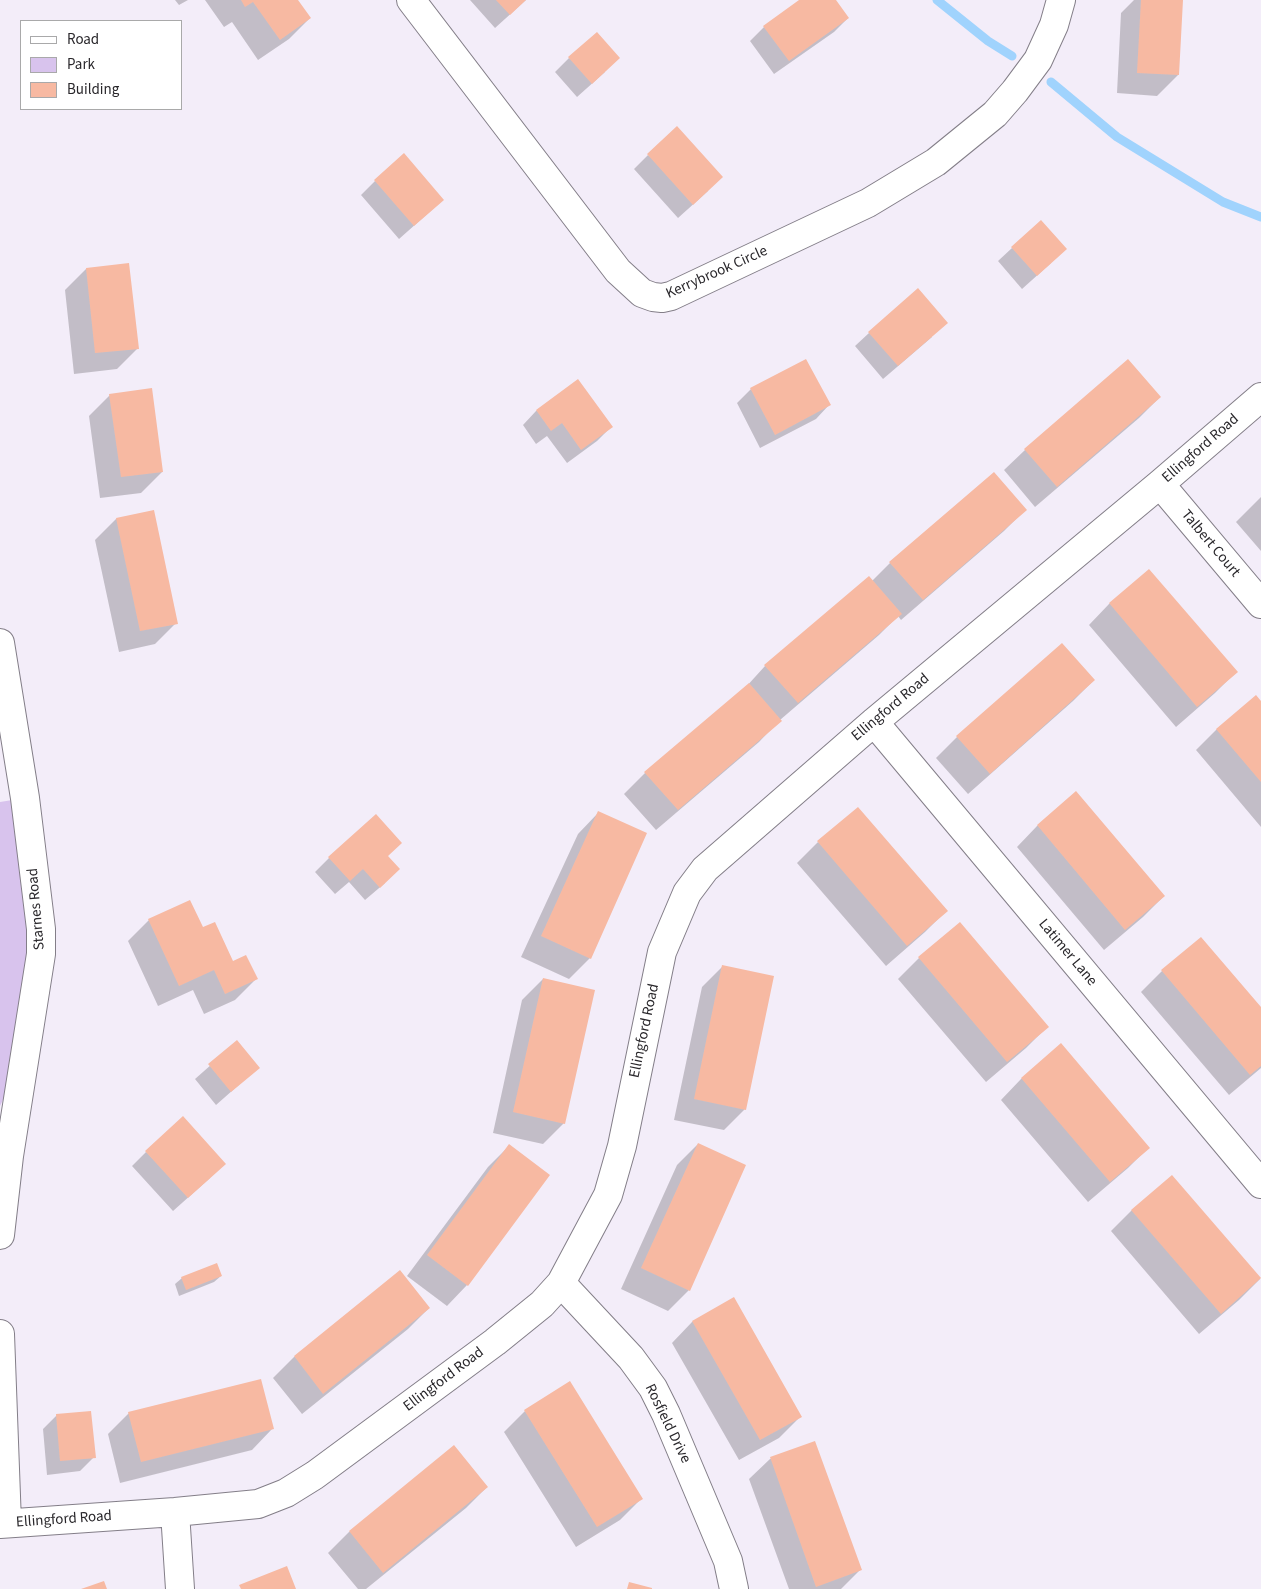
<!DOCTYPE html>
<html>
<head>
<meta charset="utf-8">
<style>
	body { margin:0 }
	#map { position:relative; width:1261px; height:1589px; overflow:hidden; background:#f3edf9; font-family:"Source Sans 3",sans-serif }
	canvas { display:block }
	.legend { position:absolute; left:20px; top:20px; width:162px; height:90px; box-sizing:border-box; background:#fff; border:1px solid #a9a9aa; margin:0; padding:6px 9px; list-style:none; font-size:15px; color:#29272b }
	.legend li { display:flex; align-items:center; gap:10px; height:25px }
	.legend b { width:25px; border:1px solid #a9a9aa }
</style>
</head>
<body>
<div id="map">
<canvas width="1261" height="1589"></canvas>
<ul class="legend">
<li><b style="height:6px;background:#fff"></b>Road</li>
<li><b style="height:14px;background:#d8c3ed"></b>Park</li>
<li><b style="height:14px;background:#f7b9a2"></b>Building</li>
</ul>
</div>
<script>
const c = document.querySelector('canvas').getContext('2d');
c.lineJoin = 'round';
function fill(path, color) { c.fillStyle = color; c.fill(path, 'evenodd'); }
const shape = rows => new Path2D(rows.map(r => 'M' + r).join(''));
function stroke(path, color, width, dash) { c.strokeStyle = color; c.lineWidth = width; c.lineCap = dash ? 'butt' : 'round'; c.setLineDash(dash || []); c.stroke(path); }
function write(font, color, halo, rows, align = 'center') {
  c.font = font + ' "Source Sans 3",sans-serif'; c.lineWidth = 4; c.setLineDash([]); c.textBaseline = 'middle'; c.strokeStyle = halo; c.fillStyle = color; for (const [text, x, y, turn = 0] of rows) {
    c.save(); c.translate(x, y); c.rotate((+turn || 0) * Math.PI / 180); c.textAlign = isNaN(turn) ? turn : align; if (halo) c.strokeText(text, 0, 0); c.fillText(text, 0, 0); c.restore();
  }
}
const green = shape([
	[25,798,41,929,25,1053,0,1106,0,802]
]);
const shadow = shape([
	[175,0,188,0,179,5],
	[205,0,297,0,310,18,289,39,258,60,232,22,224,27],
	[470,0,526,0,495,28],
	[802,0,835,0,848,18,834,32,774,74,750,41,764,27],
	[1134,0,1182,0,1178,75,1157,96,1117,93,1121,13],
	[569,58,605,72,577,97,555,72],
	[648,155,708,191,678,218,634,169],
	[375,181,443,200,399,239,361,195],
	[1012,248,1051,263,1022,289,998,261],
	[128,264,138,348,117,369,74,374,65,290,86,269],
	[869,333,932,337,883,379,855,346],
	[578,381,611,427,597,441,567,463,547,436,536,444,523,425,536,411],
	[751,389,829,405,816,419,760,448,737,403],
	[110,395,162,472,141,493,100,498,89,416],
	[1160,397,1139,418,1035,507,1004,470,1025,450],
	[1261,497,1261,551,1236,522],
	[1025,510,1004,531,901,620,898,616,879,635,780,720,759,742,656,830,624,794,645,773,745,688,765,666,872,581,890,563],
	[153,512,176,623,155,644,119,652,95,540,116,519],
	[1149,570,1236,672,1215,693,1176,727,1089,625,1109,604],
	[1094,680,1073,701,968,794,936,758,957,737],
	[1261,703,1261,827,1196,750,1217,729],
	[1076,793,1164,896,1143,917,1104,950,1017,847,1037,826],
	[598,813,590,958,569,979,521,957,578,834],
	[818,842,946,911,925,932,886,966,797,863],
	[387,857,385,883,365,900,349,882,335,894,315,872,329,858],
	[149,920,202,929,232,962,256,979,235,1000,204,1014,193,990,158,1006,128,941],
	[959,924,1047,1027,1026,1048,986,1082,898,979,919,958],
	[1201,938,1261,1009,1261,1068,1229,1095,1141,992,1162,971],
	[723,966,745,1109,724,1130,674,1120,702,987],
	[543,979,564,1123,543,1144,493,1133,522,1000],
	[237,1042,258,1068,216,1105,195,1079],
	[1061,1045,1148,1148,1128,1168,1088,1202,1001,1100,1021,1079],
	[698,1144,689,1290,668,1311,621,1289,677,1165],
	[509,1146,467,1285,447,1306,407,1276,488,1167],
	[146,1152,210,1178,173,1211,132,1166],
	[1132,1210,1260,1279,1239,1300,1199,1334,1111,1231],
	[400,1272,429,1308,408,1329,302,1414,273,1378,294,1357],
	[221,1276,214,1282,179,1296,175,1284,182,1278],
	[733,1299,800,1417,779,1438,739,1460,672,1343,692,1322],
	[525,1411,641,1499,620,1520,576,1547,504,1432],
	[129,1413,272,1429,252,1450,120,1483,108,1434],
	[57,1415,94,1457,80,1471,47,1475,43,1429],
	[815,1443,860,1570,841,1589,789,1589,749,1479,770,1459],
	[454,1447,487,1487,466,1508,366,1589,358,1589,328,1553,349,1532]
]);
const stream = shape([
	[937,0,988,41,1012,56],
	[1051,82,1117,137,1223,202,1261,217]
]);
const building = shape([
	[241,0,298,0,311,18,280,40,253,2,245,7],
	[496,0,526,0,510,15],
	[799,0,836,0,849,18,789,61,763,26],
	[1141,0,1183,0,1179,75,1137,73],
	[597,32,620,58,592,84,568,57],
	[677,126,723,177,693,205,647,154],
	[404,153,444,200,414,226,374,180],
	[1041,220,1067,249,1037,276,1011,247],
	[129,263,139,349,95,353,86,268],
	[918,288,948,323,898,366,868,332],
	[806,359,831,405,775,435,750,388],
	[1128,359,1161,397,1057,487,1024,449],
	[578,379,613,427,581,450,562,423,551,431,536,410],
	[152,388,163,472,121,477,109,394],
	[994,472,1027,510,923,600,889,562],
	[154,510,178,624,140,631,116,518],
	[1149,569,1238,672,1197,707,1109,603],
	[869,576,902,614,798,703,764,665],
	[1062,643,1095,680,990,774,956,736],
	[749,683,782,721,678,810,644,772],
	[1256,695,1261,701,1261,782,1216,729],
	[1076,791,1165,896,1125,930,1037,825],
	[858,807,948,911,907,946,817,841],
	[598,811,647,833,591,959,541,936],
	[376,814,402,843,388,856,400,869,380,888,363,869,350,881,328,857],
	[190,900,203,927,215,922,233,961,246,955,258,979,225,994,214,970,179,986,148,919],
	[960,922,1049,1027,1007,1062,918,957],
	[1201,937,1261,1007,1261,1066,1250,1075,1161,970],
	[722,965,774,976,746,1110,694,1099],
	[543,978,595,990,565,1124,513,1112],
	[237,1040,260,1068,231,1092,208,1064],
	[1061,1043,1150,1148,1110,1182,1021,1078],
	[183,1116,226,1164,188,1198,145,1151],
	[698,1143,746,1165,690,1291,641,1268],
	[509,1144,550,1175,468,1286,427,1255],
	[1172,1175,1261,1278,1221,1314,1131,1210],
	[217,1263,222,1276,186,1290,181,1277],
	[400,1270,430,1308,323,1394,294,1356],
	[734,1297,802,1417,760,1440,692,1321],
	[261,1379,274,1429,141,1462,128,1412],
	[570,1381,643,1499,597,1527,524,1410],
	[91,1411,96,1458,60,1461,56,1414],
	[815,1441,862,1570,816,1587,770,1457],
	[454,1445,488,1487,383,1573,349,1531],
	[287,1566,296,1589,241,1589,239,1585],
	[104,1581,107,1589,81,1589],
	[629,1582,652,1588,652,1589,627,1589]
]);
const minor = shape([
	[411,0,618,271,642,293,653,297,662,298,671,296,868,203,936,162,995,114,1015,91,1038,60,1054,25,1061,0],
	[1160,484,1261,604],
	[0,643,25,798,41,929,41,954,9,1156,0,1235],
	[874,722,1261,1184],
	[561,1283,631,1358,653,1388,666,1414,728,1561,734,1589],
	[0,1334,7,1523],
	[175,1512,180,1589],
	[0,1524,175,1512,258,1504,286,1493,315,1475,495,1342,542,1304,561,1283,608,1195,622,1146,662,952,687,893,705,869,874,722,1160,484,1261,397]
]);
const streetNames = [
	["Kerrybrook Circle",717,273,-24],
	["Ellingford Road",1201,449,-41],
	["Talbert Court",1210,544,50],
	["Ellingford Road",891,708,-40],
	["Starnes Road",37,909,-95],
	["Latimer Lane",1067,953,50],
	["Ellingford Road",645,1031,-78],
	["Ellingford Road",444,1380,-37],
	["Rosfield Drive",667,1424,64],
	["Ellingford Road",64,1520,-4]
];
fill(green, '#d8c3ed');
fill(shadow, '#0003');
stroke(stream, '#a0d3fd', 9);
fill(building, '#f7b9a2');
stroke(minor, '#837e88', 30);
stroke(minor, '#fff', 28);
write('15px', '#29272b', '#fff', streetNames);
</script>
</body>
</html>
